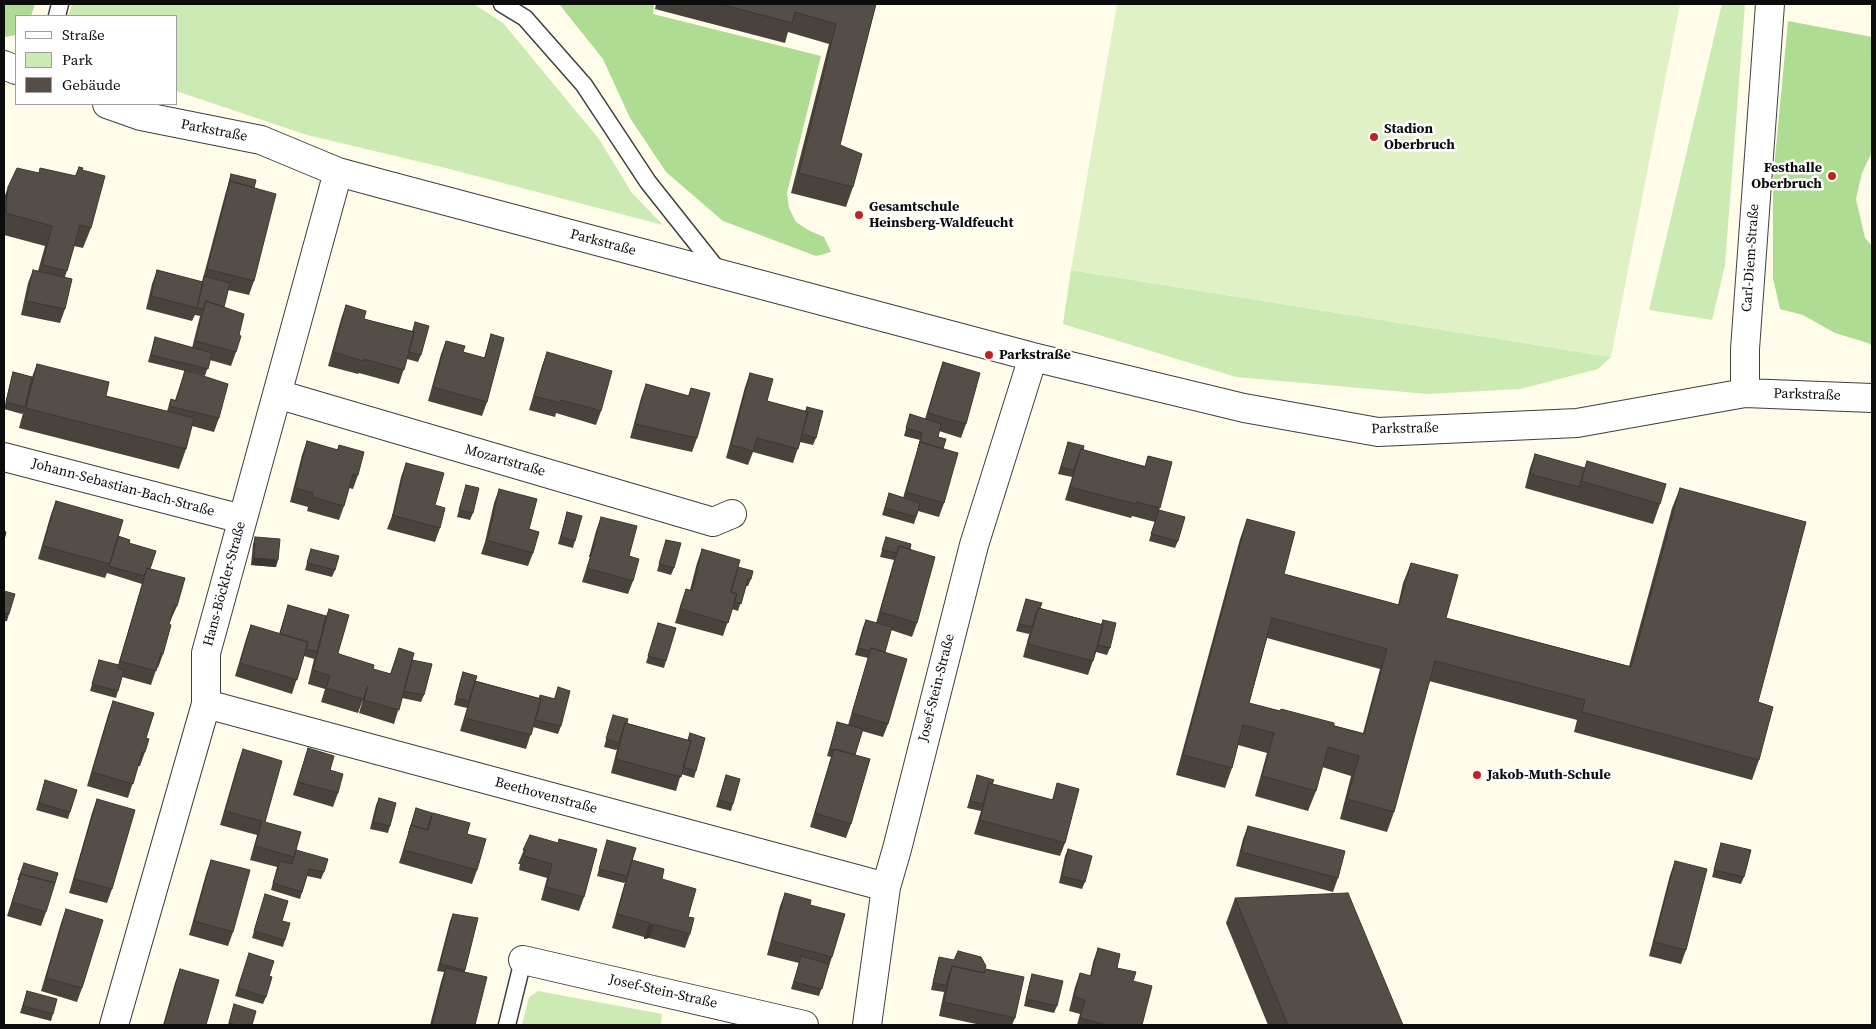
<!DOCTYPE html>
<html>
<head>
<meta charset="utf-8">
<style>
	body { margin:0 }
	#map { position:relative; width:1876px; height:1029px; overflow:hidden; background:#fffcea; font-family:"Source Serif 4",serif }
	canvas { display:block }
	.frame { position:absolute; inset:0; border:5px solid #0c0c0c; pointer-events:none }
	.legend { position:absolute; left:15px; top:15px; width:162px; height:90px; box-sizing:border-box; background:#fff; border:1px solid #9e9e9e; margin:0; padding:6px 9px; list-style:none; font-size:15px; color:#0c0c0c }
	.legend li { display:flex; align-items:center; gap:10px; height:25px }
	.legend b { width:25px; border:1px solid #9e9e9e }
</style>
</head>
<body>
<div id="map">
<canvas width="1876" height="1029"></canvas>
<div class="frame"></div>
<ul class="legend">
<li><b style="height:6px;background:#fff"></b>Straße</li>
<li><b style="height:14px;background:#cceab3"></b>Park</li>
<li><b style="height:14px;background:#554e48"></b>Gebäude</li>
</ul>
</div>
<script>
const c = document.querySelector('canvas').getContext('2d');
c.lineJoin = 'round';
function fill(path, color) { c.fillStyle = color; c.fill(path, 'evenodd'); }
const shape = rows => new Path2D(rows.map(r => 'M' + r).join(''));
function stroke(path, color, width, dash) { c.strokeStyle = color; c.lineWidth = width; c.lineCap = dash ? 'butt' : 'round'; c.setLineDash(dash || []); c.stroke(path); }
function write(font, color, halo, rows, align = 'center') {
  c.font = font + ' "Source Serif 4",serif'; c.lineWidth = 5; c.setLineDash([]); c.textBaseline = 'middle'; c.strokeStyle = halo; c.fillStyle = color; for (const [text, x, y, turn = 0] of rows) {
    c.save(); c.translate(x, y); c.rotate((+turn || 0) * Math.PI / 180); c.textAlign = isNaN(turn) ? turn : align; if (halo) c.strokeText(text, 0, 0); c.fillText(text, 0, 0); c.restore();
  }
}
const green = shape([
	[72,4,474,4,503,23,599,139,632,193,663,225,442,167,307,135,176,91,176,16,68,16],
	[1722,4,1745,4,1725,265,1712,320,1649,310],
	[1071,270,1611,357,1598,369,1520,389,1428,394,1236,377,1063,324],
	[538,991,662,1014,661,1025,522,1025,529,997]
]);
const forest = shape([
	[4,4,35,4,31,16,16,16,16,35,4,37],
	[559,4,654,4,653,14,821,56,787,193,789,208,796,222,808,230,824,237,831,252,816,256,723,221,666,172,630,118,603,59],
	[1788,21,1872,37,1872,152,1862,173,1856,199,1865,238,1872,246,1872,346,1868,343,1835,333,1803,315,1780,309,1773,278,1773,179]
]);
const pitch = shape([
	[1117,4,1680,4,1611,357,1071,270]
]);
const lane = shape([
	[502,4,525,18,584,85,648,182,721,274],
	[57,16,60,4],
	[507,1025,523,960]
]);
const street = shape([
	[4,65,16,70],
	[107,104,141,116,261,140,338,172,386,185,1033,357,1244,408,1378,432,1577,423,1745,393,1872,398],
	[1745,393,1745,349,1770,4],
	[277,394,713,522,732,514],
	[4,457,242,519],
	[206,704,886,887],
	[523,960,804,1025],
	[114,1025,206,704,206,653,338,172],
	[867,1025,886,887,897,849,974,545,1033,357]
]);
const wall = shape([
	[656,4,876,4,840,145,853,187,846,207,791,193,829,44,788,32,785,43,655,9],
	[79,167,82,170,91,228,83,248,74,246,65,277,65,309,60,323,21,315,28,283,33,270,38,271,45,246,4,235,4,198,8,187,39,173,75,176],
	[231,174,254,188,254,281,249,295,228,290,224,307,239,335,236,352,231,366,210,360,205,376,191,372,219,418,214,432,192,426,186,449,179,469,19,428,23,413,22,414,4,409,11,379,13,372,32,377,37,364,106,396,167,411,171,399,175,400,185,371,148,362,153,344,155,337,192,348,200,316,195,315,192,321,146,309,152,284,157,270,202,282,225,195],
	[346,305,364,319,412,331,415,322,421,355,418,362,407,359,399,384,359,373,358,374,328,366,341,319],
	[491,334,487,402,482,416,428,401,441,354,446,341,463,352,484,358],
	[547,352,601,411,596,425,556,413,555,417,529,410,542,366],
	[943,362,966,424,961,438,939,431,938,437,943,449,944,503,939,517,918,511,914,524,882,515,889,493,903,498,920,440,904,436,908,421,910,414,925,419,938,376],
	[750,373,767,401,805,411,807,407,816,438,813,445,800,442,793,463,753,452,748,465,726,458,745,387],
	[646,384,688,396,691,388,697,438,692,452,630,438,641,398],
	[307,441,337,450,339,445,358,475,353,489,349,488,344,506,339,520,307,511,308,507,290,502,302,455],
	[1068,442,1083,450,1145,466,1148,456,1172,462,1159,510,1178,541,1175,548,1149,541,1156,518,1155,522,1132,516,1131,518,1065,500,1072,477,1058,474],
	[1535,454,1660,504,1653,524,1525,488,1530,468],
	[406,463,435,505,440,528,435,542,387,529,392,516,401,477],
	[466,485,473,513,470,520,457,517],
	[1680,488,1758,702,1759,760,1752,780,1574,732,1577,720,1429,681,1394,812,1387,832,1340,819,1351,776,1322,767,1316,791,1308,811,1255,796,1267,753,1238,745,1232,768,1225,788,1176,775,1240,539,1247,519,1284,574,1398,605,1403,583,1411,563,1446,618,1629,666,1672,508],
	[1267,638,1380,669,1363,733,1249,703],
	[499,489,529,529,533,553,528,566,481,554,485,542,494,503],
	[56,501,129,543,150,569,177,606,169,624,163,654,158,668,157,667,151,685,122,677,116,698,90,691,99,660,118,665,142,584,107,573,105,578,38,559,51,514],
	[567,512,575,541,573,548,558,544],
	[601,517,629,556,633,581,628,594,582,582,590,557,589,557,596,531],
	[255,537,276,567,251,565,253,544],
	[886,537,910,549,917,623,912,637,891,630,885,652,888,724,883,737,862,731,855,755,851,824,846,838,810,827,831,757,827,756,835,729,837,722,848,725,868,658,855,655,863,627,866,620,876,623,894,560,880,557],
	[666,540,674,568,671,575,657,571],
	[311,549,335,570,332,577,305,570],
	[702,549,738,567,751,579,748,586,746,586,738,611,732,609,723,636,675,623,681,603,686,589,690,590,697,563],
	[4,591,9,614,7,621,4,621],
	[1026,599,1040,608,1101,624,1103,620,1110,648,1107,655,1096,652,1088,675,1023,657,1030,631,1029,634,1016,631],
	[288,605,326,616,329,609,338,653,373,669,390,674,399,648,412,660,424,695,421,702,402,698,394,724,359,713,363,699,358,713,321,702,325,689,308,684,314,659,304,656,292,694,235,676,246,639,251,625,279,634],
	[658,623,666,661,664,668,646,663],
	[463,672,476,681,539,698,554,699,558,687,561,726,558,734,533,727,526,749,460,731,467,708,454,705],
	[113,701,146,738,145,752,140,766,138,766,128,798,87,786,108,715],
	[613,715,627,723,688,740,690,733,696,771,694,778,681,774,676,791,611,773,617,749,616,750,604,747],
	[308,748,330,770,338,793,333,807,293,795],
	[243,749,265,822,296,850,324,872,321,879,307,876,300,899,271,890,277,867,250,860,257,835,220,825,238,763],
	[726,775,733,804,731,811,716,807],
	[977,775,992,784,1052,800,1057,783,1065,843,1060,856,974,834,981,811,967,808],
	[45,780,70,812,68,819,36,810],
	[379,798,390,826,388,833,370,829,376,805],
	[97,799,112,889,107,903,69,893,92,813],
	[416,808,467,834,477,870,472,884,399,863],
	[1248,826,1338,878,1333,892,1236,866,1243,839],
	[530,835,584,897,579,911,541,900,547,878,519,870,520,864,518,864],
	[607,840,632,860,662,879,688,917,690,934,685,948,649,938,644,939,644,937,612,928,625,882,624,883,597,876],
	[1721,843,1744,877,1741,884,1712,877],
	[1068,849,1085,882,1082,889,1059,883,1065,856],
	[211,860,233,932,228,946,189,935,206,874],
	[1675,861,1686,950,1681,964,1649,956,1670,875],
	[24,863,46,912,41,926,7,916],
	[785,893,810,905,832,957,819,996,791,989,799,963,767,955,780,906],
	[265,894,282,921,285,940,283,947,252,938],
	[1235,898,1403,1025,1268,1025,1226,923],
	[66,909,82,988,77,1002,41,991,61,923],
	[453,914,465,970,465,972,475,1025,430,1025,441,982,444,972,437,971,450,921],
	[1098,948,1117,968,1133,981,1142,1025,1077,1025,1080,1014,1069,1011,1075,987,1080,973,1090,976,1093,962],
	[939,957,984,973,986,969,1015,1018,1012,1025,981,1025,939,1016,944,992,931,990,937,964],
	[247,960,269,976,266,997,263,1004,235,996],
	[180,969,206,1025,163,1025,175,983],
	[1032,974,1057,1006,1054,1013,1024,1006,1030,981],
	[27,991,53,1014,51,1021,20,1013],
	[234,1004,252,1025,228,1025]
]);
const shadedWall = shape([
	[594,543,595,543,590,557,589,557],
	[254,558,278,560,276,567,251,565],
	[654,924,649,938,644,939,649,925]
]);
const building = shape([
	[720,4,876,4,840,145,862,154,853,187,799,173,836,24,795,12,792,23,720,4],
	[79,167,83,168,82,170,105,176,91,228,80,225,67,271,42,265,52,226,6,213,8,187,17,168,39,173,40,168,76,176,79,167],
	[231,174,256,180,254,188,230,181,228,188,231,174],
	[230,181,276,194,254,281,207,269,230,181],
	[33,270,72,279,65,309,26,301,33,270],
	[157,270,203,282,197,308,151,296,157,270],
	[204,276,230,283,224,307,206,301,203,309,197,308,204,276],
	[206,301,244,314,239,335,241,336,236,352,195,341,206,301],
	[346,305,366,311,364,319,414,332,404,370,364,359,363,361,333,352,346,305],
	[415,322,429,326,421,355,409,352,414,332,413,332,415,322],
	[491,334,504,338,487,402,433,387,446,341,465,346,463,352,485,358,491,334],
	[155,337,212,353,208,369,151,355,155,337],
	[547,352,612,371,601,411,561,400,560,403,534,396,547,352],
	[943,362,980,373,966,424,928,413,943,362],
	[37,364,109,382,106,396,194,418,186,449,26,408,37,364],
	[185,370,228,384,219,418,169,406,171,399,176,401,185,370],
	[13,372,32,377,25,407,6,402,13,372],
	[750,373,773,379,767,401,808,412,798,449,757,438,753,451,731,445,750,373],
	[646,384,689,396,691,388,710,393,697,438,635,424,646,384],
	[807,407,823,411,816,438,802,434,808,412,806,411,807,407],
	[910,414,941,424,938,437,946,439,943,449,920,442,918,449,922,433,906,428,910,414],
	[307,441,338,450,339,445,364,452,358,475,353,474,344,506,312,497,313,493,295,488,307,441],
	[920,442,958,453,944,503,906,492,920,442],
	[1068,442,1084,446,1083,450,1081,449,1074,470,1061,467,1068,442],
	[1081,449,1145,467,1148,456,1172,462,1160,508,1137,502,1136,504,1070,487,1081,449],
	[1535,454,1585,468,1579,487,1530,474,1535,454],
	[1587,461,1666,484,1660,504,1581,481,1587,461],
	[406,463,444,473,435,505,445,508,440,528,392,515,394,513,406,463],
	[466,485,479,488,473,513,459,510,466,485],
	[1680,488,1806,522,1758,702,1773,707,1759,760,1582,712,1585,700,1435,661,1394,812,1347,799,1359,756,1328,747,1316,791,1262,776,1274,733,1243,725,1232,768,1183,755,1247,519,1295,532,1284,574,1399,605,1411,563,1458,575,1446,618,1631,667,1680,488],
	[1272,618,1387,649,1364,734,1334,726,1334,723,1281,709,1280,711,1249,703,1272,618],
	[499,489,537,499,529,529,539,532,533,553,486,540,488,538,499,489],
	[889,493,920,503,916,517,885,508,889,493],
	[56,501,123,520,110,564,43,546,56,501],
	[1159,510,1185,517,1178,541,1151,534,1159,510],
	[567,512,582,516,575,541,561,537,567,512],
	[601,517,637,526,629,556,639,559,633,581,587,568,595,543,594,543,601,517],
	[4,531,6,532,4,540,4,531],
	[118,536,130,540,129,543,156,551,150,569,147,568,144,576,109,566,118,536],
	[255,537,280,539,278,560,254,558,255,537],
	[886,537,911,544,910,549,899,546,897,553,882,550,886,537],
	[666,540,681,543,674,568,659,564,666,540],
	[899,546,935,557,917,623,880,612,899,546],
	[311,549,339,556,335,570,307,563,311,549],
	[702,549,740,560,731,592,737,594,728,623,680,609,686,589,692,591,702,549],
	[738,567,753,571,751,579,748,579,741,604,734,601,737,594,731,592,738,567],
	[147,568,185,578,177,606,175,605,169,624,171,625,163,654,161,653,156,671,120,661,147,568],
	[4,591,15,594,9,614,4,613,4,591],
	[1026,599,1042,603,1040,608,1038,608,1032,627,1019,624,1026,599],
	[288,605,326,616,317,652,306,649,308,642,280,634,288,605],
	[1038,608,1103,625,1093,661,1028,644,1038,608],
	[329,609,349,615,338,653,339,654,374,665,373,669,391,674,399,648,414,653,399,710,364,700,368,686,363,699,326,688,330,676,313,670,329,609],
	[866,620,892,627,885,652,871,648,870,651,858,648,866,620],
	[1103,620,1116,623,1110,648,1098,645,1103,625,1102,624,1103,620],
	[658,623,676,628,666,661,648,656,658,623],
	[251,625,308,642,297,680,240,663,251,625],
	[871,648,907,659,888,724,852,713,871,648],
	[99,660,119,665,118,668,124,670,118,691,92,684,99,660],
	[412,660,432,664,424,695,404,691,412,660],
	[463,672,477,676,469,701,456,698,463,672],
	[475,681,541,699,531,735,465,718,475,681],
	[558,687,570,691,561,726,535,720,541,699,539,699,540,695,555,699,558,687],
	[113,701,154,713,146,738,149,739,145,752,142,752,133,784,92,772,113,701],
	[613,715,628,719,627,723,625,723,623,729,619,743,606,739,613,715],
	[837,722,863,729,855,755,834,749,834,750,830,749,837,722],
	[625,723,691,741,681,777,616,759,625,723],
	[690,733,705,738,696,771,683,767,691,741,688,740,690,733],
	[308,748,334,756,330,770,343,774,338,793,298,782,308,748],
	[243,749,282,761,265,822,301,832,294,857,255,846,262,821,225,811,243,749],
	[834,749,870,759,851,824,815,813,834,749],
	[726,775,740,779,733,804,719,800,726,775],
	[977,775,994,780,992,784,989,783,983,804,970,801,977,775],
	[45,780,77,790,70,812,39,803,45,780],
	[989,783,1053,800,1057,783,1079,789,1065,843,980,820,989,783],
	[379,798,396,803,390,826,373,822,379,798],
	[97,799,135,810,112,889,74,879,97,799],
	[416,808,432,813,427,830,411,825,409,832,416,808],
	[433,813,470,823,467,834,486,839,477,870,404,850,411,825,428,830,433,813],
	[1248,826,1345,851,1338,878,1241,852,1248,826],
	[530,835,558,843,559,839,597,849,584,897,546,887,552,864,524,856,526,850,523,850,530,835],
	[607,840,636,848,627,876,599,869,607,840],
	[1721,843,1751,850,1744,877,1714,870,1721,843],
	[1068,849,1092,856,1085,882,1062,876,1068,849],
	[296,850,328,859,324,872,309,869,302,892,273,883,280,861,292,864,296,850],
	[211,860,250,870,233,932,194,921,211,860],
	[632,860,664,869,662,879,696,889,688,917,694,918,690,934,654,924,649,925,650,923,617,914,632,860],
	[1675,861,1707,869,1686,950,1654,942,1675,861],
	[24,863,58,873,55,883,21,874,18,880,24,863],
	[21,874,55,883,46,912,12,902,21,874],
	[785,893,811,900,810,905,845,914,832,957,772,941,785,893],
	[1348,893,1403,1025,1288,1025,1235,898,1348,893],
	[265,894,288,901,282,921,290,923,285,940,254,931,265,894],
	[66,909,103,920,82,988,46,978,66,909],
	[453,914,478,918,465,970,440,964,453,914],
	[1098,948,1120,954,1117,968,1136,972,1133,981,1152,986,1142,1025,1106,1025,1080,1018,1085,1000,1074,997,1080,973,1091,976,1098,948],
	[958,951,981,957,986,966,984,973,952,966,946,985,933,983,939,957,954,960,958,951],
	[249,953,274,961,269,976,272,977,266,997,238,988,249,953],
	[801,956,829,964,822,989,794,982,801,956],
	[952,966,985,973,986,969,1024,977,1015,1018,944,1002,952,966],
	[446,968,487,977,475,1025,432,1025,446,968],
	[180,969,219,980,206,1025,164,1025,180,969],
	[1032,974,1063,981,1057,1006,1026,999,1032,974],
	[27,991,57,999,53,1014,23,1006,27,991],
	[234,1004,256,1011,252,1025,237,1025,229,1023,234,1004]
]);
const markers = [
	[1374,137,5,"#c1231f"],
	[1832,176,5,"#c1231f"],
	[859,215,5,"#c1231f"],
	[989,355,5,"#c1231f"],
	[1477,775,5,"#c1231f"]
];
const poiNames = [
	["Stadion",1384,129],
	["Oberbruch",1384,145],
	["Festhalle",1822,168,"right"],
	["Oberbruch",1822,184,"right"],
	["Gesamtschule",869,207],
	["Heinsberg-Waldfeucht",869,223],
	["Parkstraße",999,355],
	["Jakob-Muth-Schule",1487,775]
];
const streetNames = [
	["Parkstraße",214,131,11],
	["Parkstraße",603,243,15],
	["Carl-Diem-Straße",1751,258,-86],
	["Parkstraße",1807,395,2],
	["Parkstraße",1405,429,-1],
	["Mozartstraße",505,461,16],
	["Johann-Sebastian-Bach-Straße",123,488,15],
	["Hans-Böckler-Straße",225,584,-75],
	["Josef-Stein-Straße",937,688,-76],
	["Beethovenstraße",546,796,15],
	["Josef-Stein-Straße",663,992,13]
];
fill(green, '#cceab3');
fill(forest, '#addc92');
fill(pitch, '#dff1c5');
stroke(lane, '#3f3f3f', 19);
stroke(street, '#3f3f3f', 30);
stroke(lane, '#fff', 16);
stroke(street, '#fff', 28);
fill(wall, '#49433e');
fill(shadedWall, '#3c3732');
fill(building, '#554e48');
stroke(building, '#3c3732', 1);
for (const [x, y, r, color] of markers) { const dot = new Path2D(); dot.arc(x, y, r, 0, 2 * Math.PI); c.fillStyle = color; c.fill(dot); stroke(dot, '#fff', 2); }
write('bold 14px', '#0c0c0c', '#fff', poiNames, 'left');
write('14px', '#0c0c0c', '#fff', streetNames);
</script>
</body>
</html>
